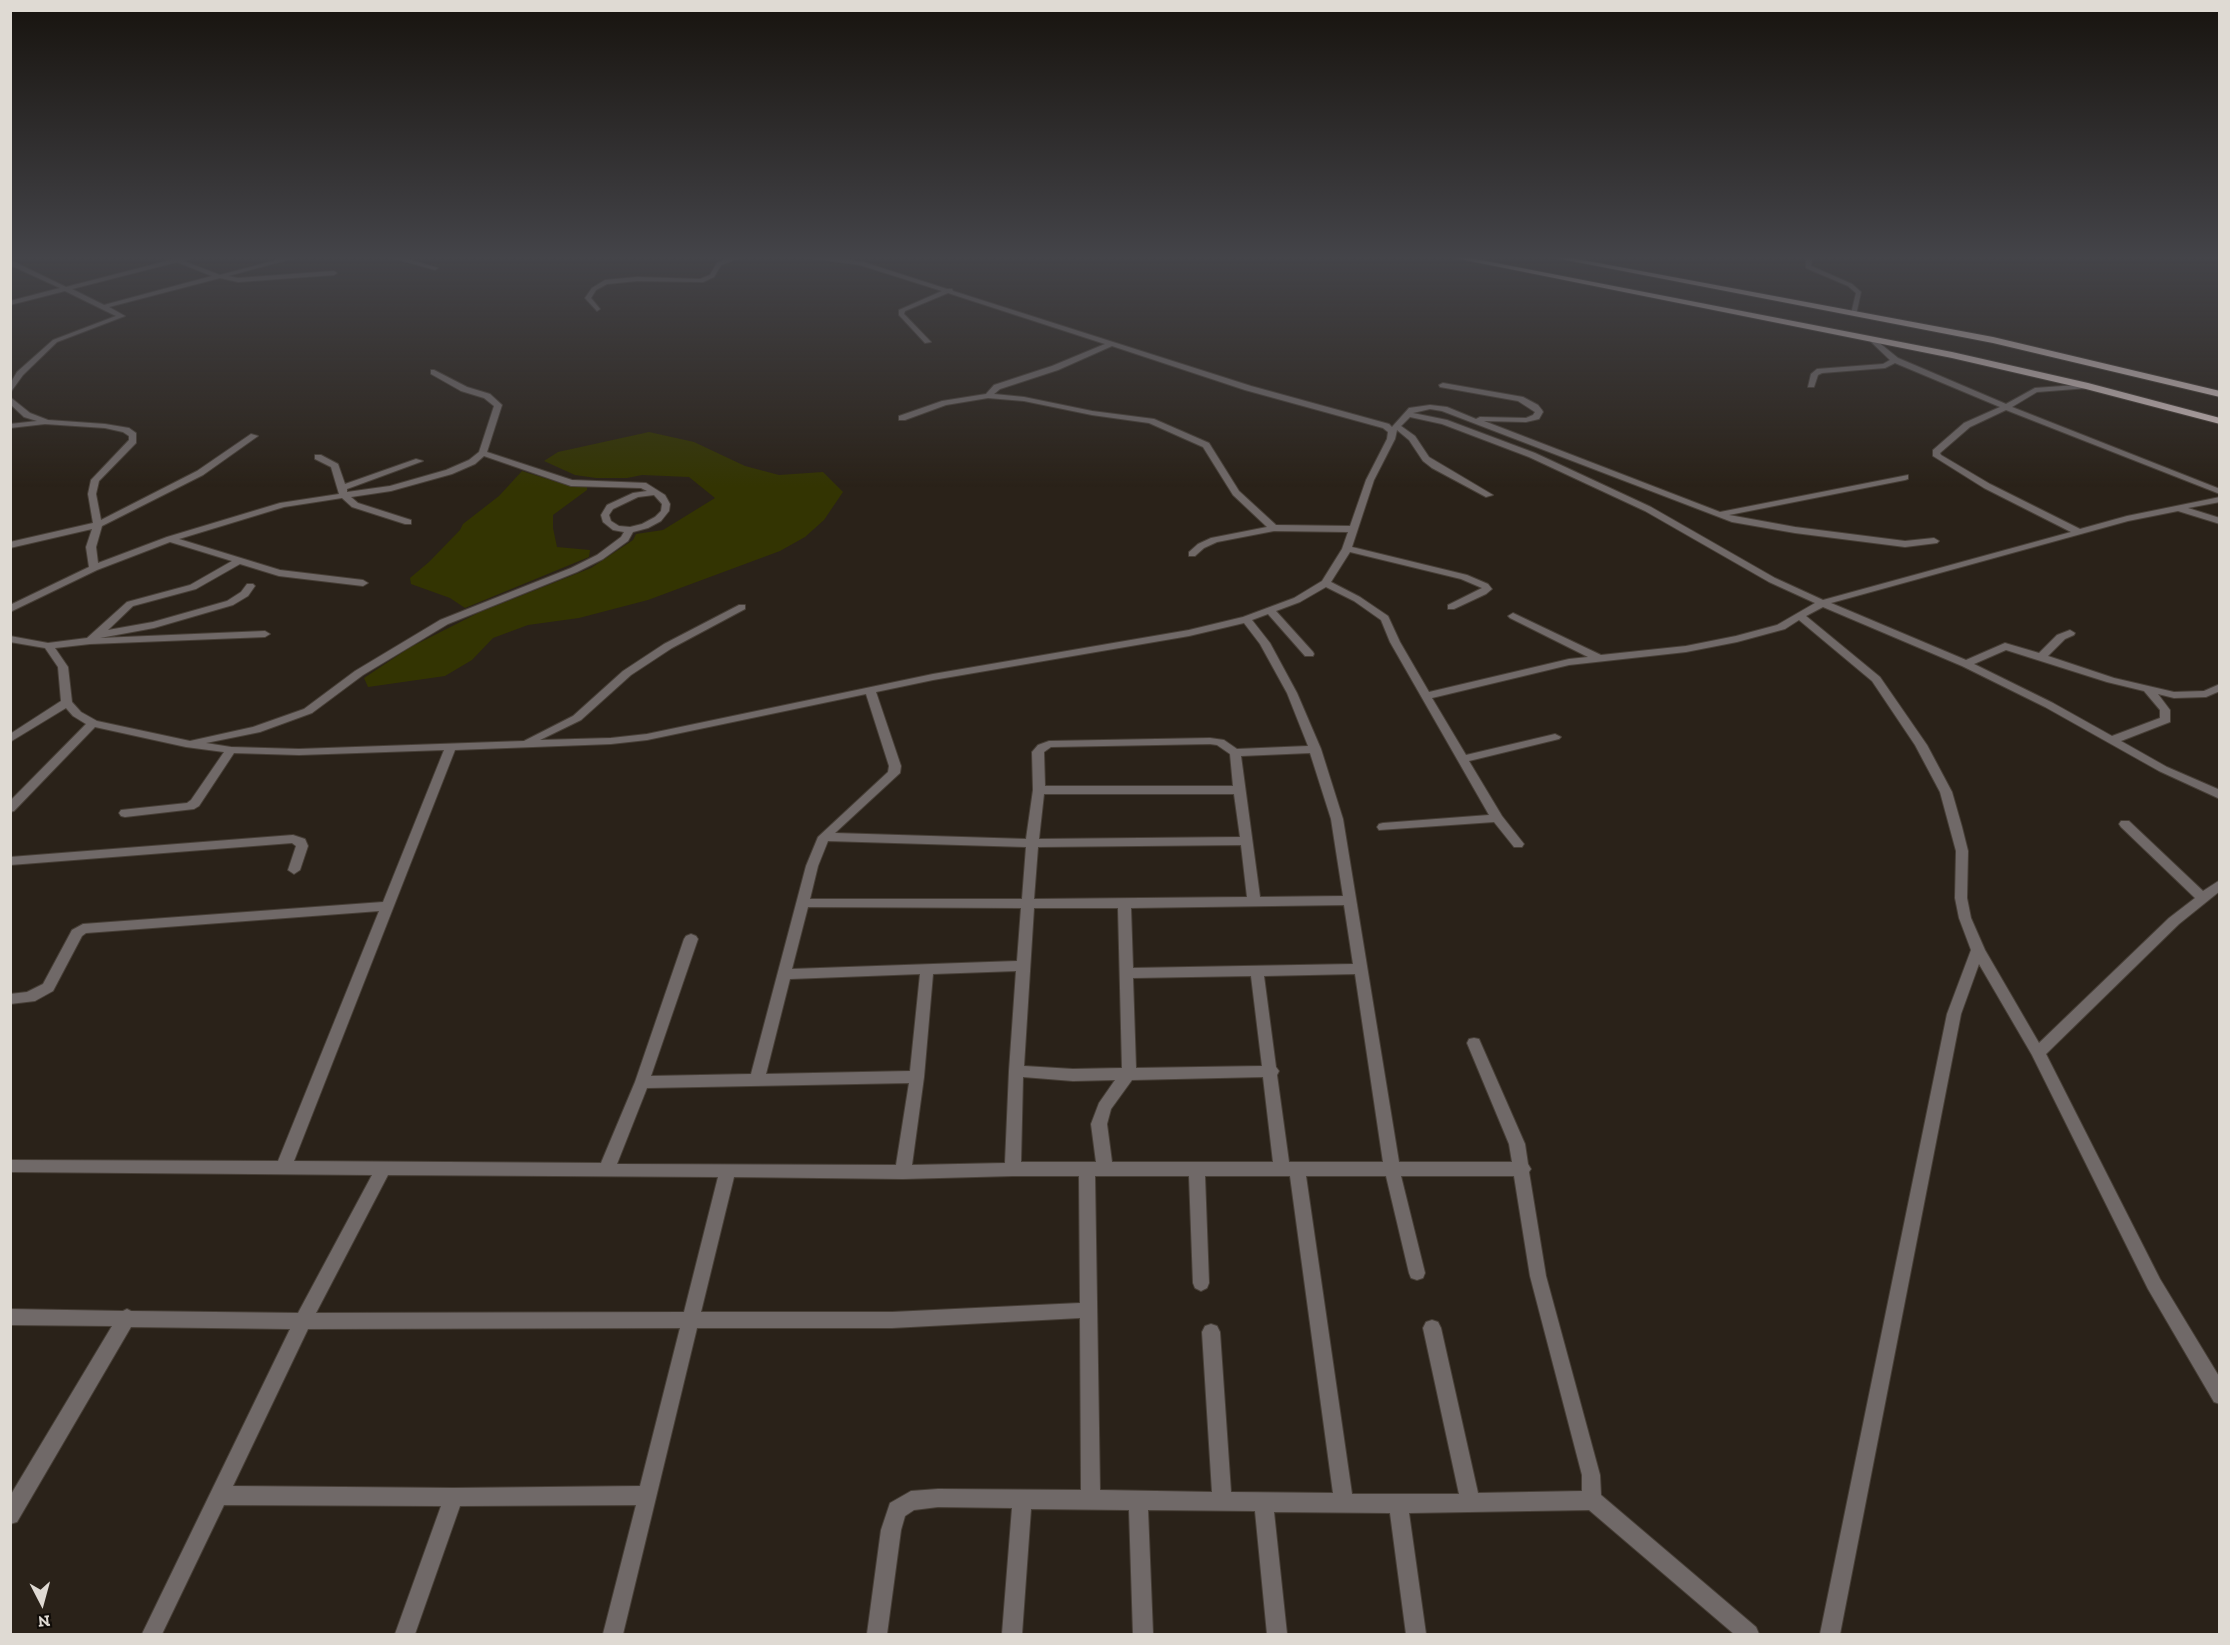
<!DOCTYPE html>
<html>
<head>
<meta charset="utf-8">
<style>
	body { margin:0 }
	#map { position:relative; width:2230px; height:1645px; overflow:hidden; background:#2a2219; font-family:"Zilla Slab",serif }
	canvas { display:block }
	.frame { position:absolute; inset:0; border:12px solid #dfdad3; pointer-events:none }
	.north { position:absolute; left:12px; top:1573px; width:60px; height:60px; -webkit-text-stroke:4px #100c08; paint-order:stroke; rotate:174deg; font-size:16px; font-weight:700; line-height:24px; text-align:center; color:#dfdad3 }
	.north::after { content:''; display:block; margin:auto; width:21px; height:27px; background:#dfdad3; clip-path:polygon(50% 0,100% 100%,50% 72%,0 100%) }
</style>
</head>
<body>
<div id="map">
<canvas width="2230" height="1645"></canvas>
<div class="frame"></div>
<div class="north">N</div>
</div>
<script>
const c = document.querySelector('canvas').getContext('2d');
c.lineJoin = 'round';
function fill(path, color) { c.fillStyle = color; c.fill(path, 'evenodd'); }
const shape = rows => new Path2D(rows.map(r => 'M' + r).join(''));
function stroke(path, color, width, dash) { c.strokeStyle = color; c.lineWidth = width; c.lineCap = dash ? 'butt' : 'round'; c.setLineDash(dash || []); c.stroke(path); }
const green = shape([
	[649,432,694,442,745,466,779,475,823,472,843,492,824,520,805,537,780,551,648,600,579,618,528,625,493,638,472,660,445,676,368,687,364,678,409,648,478,613,591,568,633,540,636,534,663,530,715,498,689,477,642,475,627,478,596,478,575,475,544,461,558,452],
	[522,471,560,483,587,487,587,490,553,515,553,528,557,547,590,550,589,557,465,608,450,598,411,584,410,578,429,562,460,530,463,524,499,496]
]);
const minor = shape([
	[174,257,193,257,183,261,220,275,289,257,294,258,228,276,238,278,334,271,337,273,334,275,238,282,220,278,109,307,125,316,57,342,23,375,10,393,10,384,17,372,53,340,116,316,65,291,10,305,10,301,60,288,10,265,10,260,66,287,171,260,174,257],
	[177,262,212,276,104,305,72,289,177,262],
	[390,257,399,257,438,268,435,270,390,257],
	[732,257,740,257,721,265,714,277,703,282,637,281,607,284,596,290,591,298,600,309,597,311,585,298,592,288,605,280,637,277,700,279,710,275,717,263,732,257],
	[806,257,822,257,863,262,947,289,952,289,953,291,1251,386,1389,424,1392,427,1409,408,1430,405,1447,407,1476,419,1480,417,1526,418,1533,415,1535,412,1518,401,1440,387,1439,385,1443,383,1523,397,1538,405,1542,410,1543,412,1539,419,1526,422,1484,421,1720,512,1908,475,1908,479,1905,480,1729,515,1795,527,1905,541,1934,538,1939,541,1937,543,1905,547,1795,533,1732,522,1442,411,1430,409,1413,413,1447,420,1535,453,1651,507,1775,578,1823,600,2071,532,1984,488,1933,456,1933,450,1964,423,2000,407,1895,363,1885,368,1822,373,1818,375,1814,387,1808,387,1811,374,1817,369,1883,364,1890,360,1868,339,1868,337,1872,337,1898,358,2006,404,2035,388,2091,384,2091,388,2088,388,2037,392,2012,407,2220,489,2220,494,2006,410,1970,427,1940,453,1941,455,1990,484,2080,529,2127,516,2220,497,2220,502,2188,508,2220,518,2220,524,2178,511,2128,521,1831,603,1966,660,2005,643,2039,653,2057,635,2070,630,2075,633,2074,635,2065,639,2048,656,2114,678,2174,692,2204,691,2220,684,2220,691,2206,697,2174,698,2158,694,2170,710,2170,722,2121,741,2167,767,2220,790,2220,799,2159,771,2045,707,1962,666,1823,607,1806,616,1880,677,1927,745,1952,792,1962,827,1968,851,1967,898,1971,918,1985,950,2039,1043,2169,918,2195,898,2121,827,2119,824,2121,821,2129,821,2203,891,2220,880,2220,891,2179,924,2046,1054,2160,1279,2220,1378,2220,1404,2214,1402,2148,1289,2032,1055,1979,964,1961,1014,1840,1634,1820,1634,1947,1014,1971,950,1959,918,1955,898,1956,851,1940,792,1915,745,1872,681,1799,620,1785,629,1737,642,1686,652,1569,665,1432,698,1466,755,1555,734,1561,737,1559,739,1469,761,1502,816,1524,844,1522,847,1514,847,1494,822,1379,830,1377,827,1379,824,1383,823,1489,815,1390,642,1381,620,1354,601,1326,587,1300,602,1276,611,1313,652,1314,654,1313,656,1305,656,1268,614,1252,620,1270,643,1297,693,1321,749,1343,819,1399,1162,1512,1162,1509,1144,1467,1043,1469,1039,1474,1038,1479,1039,1525,1144,1528,1164,1531,1169,1529,1172,1546,1276,1600,1475,1601,1495,1756,1627,1759,1634,1734,1634,1589,1510,1409,1513,1426,1634,1406,1634,1390,1513,1274,1512,1287,1634,1267,1634,1255,1511,1148,1510,1153,1634,1133,1634,1129,1510,1031,1509,1022,1634,1002,1634,1012,1508,938,1507,914,1510,905,1516,901,1530,887,1634,867,1634,881,1530,890,1503,911,1491,938,1489,1081,1490,1080,1318,892,1328,697,1328,623,1634,603,1634,636,1505,460,1506,415,1634,395,1634,441,1506,224,1505,162,1634,142,1634,290,1329,131,1327,17,1522,10,1524,10,1496,112,1326,10,1325,10,1309,123,1311,127,1309,131,1311,298,1313,372,1175,10,1172,10,1160,278,1161,379,911,86,933,82,936,53,991,35,1001,10,1004,10,994,27,992,43,984,72,930,83,924,383,902,444,750,299,755,234,753,199,806,194,809,125,817,121,816,119,813,121,810,187,803,191,800,224,752,186,747,95,727,14,811,10,812,10,801,86,724,73,716,66,708,10,742,10,734,61,701,58,667,45,648,10,642,10,636,48,643,87,638,127,602,190,585,232,561,170,542,97,570,10,612,10,605,89,567,86,547,92,529,10,548,10,542,93,523,88,494,91,480,129,440,129,436,123,432,105,428,45,424,10,428,10,424,37,421,24,417,10,404,10,397,30,413,48,420,105,424,129,428,136,433,136,443,99,481,96,494,101,520,197,471,251,434,258,436,203,475,102,526,96,547,98,563,167,537,280,503,339,494,331,467,315,459,315,455,321,455,338,464,345,484,416,459,423,461,347,489,347,492,390,486,446,470,469,460,479,452,494,406,484,398,461,391,431,374,431,370,434,370,467,387,490,394,502,405,487,452,572,480,646,483,665,495,670,504,669,511,661,521,648,528,633,532,628,541,603,559,577,572,448,624,363,675,312,713,260,732,206,743,231,747,299,749,524,741,573,716,623,671,664,644,739,605,745,605,745,609,672,648,631,675,581,720,540,740,611,738,647,734,933,674,1189,630,1243,617,1294,598,1322,581,1342,549,1348,532,1274,531,1217,542,1204,548,1195,556,1189,556,1189,552,1198,544,1211,538,1267,527,1233,495,1203,447,1149,423,1092,415,1024,401,988,398,946,405,905,420,899,420,899,416,942,401,986,394,994,385,1052,366,1105,344,948,293,905,311,904,314,931,342,925,343,899,315,899,310,942,291,860,265,806,257],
	[1112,346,1245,390,1383,428,1388,432,1387,439,1366,480,1350,526,1276,525,1239,491,1209,443,1154,419,1092,411,1024,397,994,394,1000,389,1058,370,1112,346],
	[1410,417,1442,424,1529,457,1645,511,1769,582,1815,603,1777,625,1736,636,1686,646,1601,655,1513,613,1508,616,1510,618,1588,657,1569,659,1429,692,1400,642,1388,616,1360,597,1331,582,1350,552,1461,579,1482,588,1448,605,1448,609,1454,609,1486,594,1492,589,1488,584,1467,575,1352,547,1374,480,1395,439,1397,430,1409,440,1423,461,1432,468,1486,497,1493,495,1429,457,1415,436,1401,426,1410,417],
	[484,456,571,486,641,488,647,491,633,493,607,505,601,515,603,522,613,530,624,532,621,537,597,555,571,568,440,620,355,671,304,709,253,727,190,741,97,721,81,712,72,702,68,667,55,648,90,644,265,637,270,634,265,631,100,638,154,628,233,605,248,596,255,586,253,584,247,584,241,592,227,601,153,622,108,630,133,606,196,589,240,564,279,576,363,586,368,583,363,580,280,570,179,539,284,507,342,498,352,507,405,524,411,524,411,520,358,503,351,497,391,491,452,474,475,464,484,456],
	[654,495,662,504,661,511,655,517,642,524,630,527,619,526,611,521,609,515,613,509,638,497,654,495],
	[1244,623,1260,644,1287,693,1308,746,1237,749,1224,740,1210,738,1049,741,1038,745,1032,752,1033,790,1026,839,835,833,900,773,901,766,876,692,933,680,1189,636,1244,623],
	[2006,650,2107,682,2144,691,2160,710,2160,718,2112,736,2053,703,1974,664,2006,650],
	[866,694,889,766,888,772,818,837,806,866,751,1074,651,1076,698,939,696,936,691,934,686,936,684,939,635,1082,601,1163,294,1161,455,750,611,744,647,740,866,694],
	[1210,744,1217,745,1230,754,1233,786,1045,786,1044,752,1051,747,1210,744],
	[1310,753,1331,819,1343,896,1260,897,1241,756,1310,753],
	[1044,794,1234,794,1240,837,1039,839,1044,794],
	[828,841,1026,847,1022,899,810,899,818,866,828,841],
	[1241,845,1247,897,1034,899,1038,847,1241,845],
	[1344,905,1353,964,1133,968,1131,908,1344,905],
	[808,907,1021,908,1017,961,792,969,808,907],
	[1034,908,1118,908,1122,1068,1073,1069,1024,1066,1034,908],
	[1016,971,1009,1071,1005,1163,912,1165,924,1077,933,974,1016,971],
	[920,974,910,1071,766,1074,790,979,920,974],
	[1355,974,1383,1162,1289,1162,1277,1075,1279,1071,1276,1067,1264,976,1355,974],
	[1251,976,1262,1066,1136,1068,1133,978,1251,976],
	[1023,1077,1073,1081,1115,1080,1099,1103,1091,1124,1096,1162,1021,1162,1023,1077],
	[1263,1077,1273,1162,1112,1162,1107,1124,1111,1109,1132,1080,1263,1077],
	[909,1083,896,1165,617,1164,647,1088,909,1083],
	[388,1175,718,1177,684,1312,316,1313,388,1175],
	[1013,1176,1079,1176,1080,1303,892,1312,701,1312,734,1177,903,1179,1013,1176],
	[1095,1176,1189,1176,1193,1283,1195,1288,1201,1291,1207,1288,1209,1283,1205,1176,1290,1176,1333,1493,1231,1492,1220,1332,1217,1326,1211,1324,1205,1326,1202,1332,1212,1492,1100,1490,1095,1176],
	[1306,1176,1386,1176,1409,1273,1411,1278,1417,1280,1423,1278,1425,1273,1401,1176,1514,1176,1530,1276,1582,1475,1582,1491,1478,1493,1441,1328,1438,1322,1432,1320,1426,1322,1423,1328,1459,1494,1352,1494,1306,1176],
	[680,1328,640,1486,454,1488,233,1486,308,1329,680,1328],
	[1806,257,1812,257,1811,266,1852,284,1861,292,1856,315,1851,314,1856,293,1848,286,1806,268,1806,257],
	[293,835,305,839,308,846,300,870,294,874,288,870,296,846,292,843,10,865,10,857,293,835]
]);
const trunk = shape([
	[1450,257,1465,257,1952,352,2088,383,2220,418,2220,424,2086,389,1952,358,1450,257],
	[1551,257,1566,257,1993,337,2220,391,2220,397,1993,343,1551,257]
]);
fill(green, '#333402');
stroke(minor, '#473f37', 2);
stroke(trunk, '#473f37', 2);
fill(minor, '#706968');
fill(trunk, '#ccbcba');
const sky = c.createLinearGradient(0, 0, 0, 487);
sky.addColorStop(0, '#17130e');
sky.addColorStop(0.53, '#444449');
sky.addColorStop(1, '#44444900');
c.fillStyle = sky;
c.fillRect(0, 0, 2230, 487);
</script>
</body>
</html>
